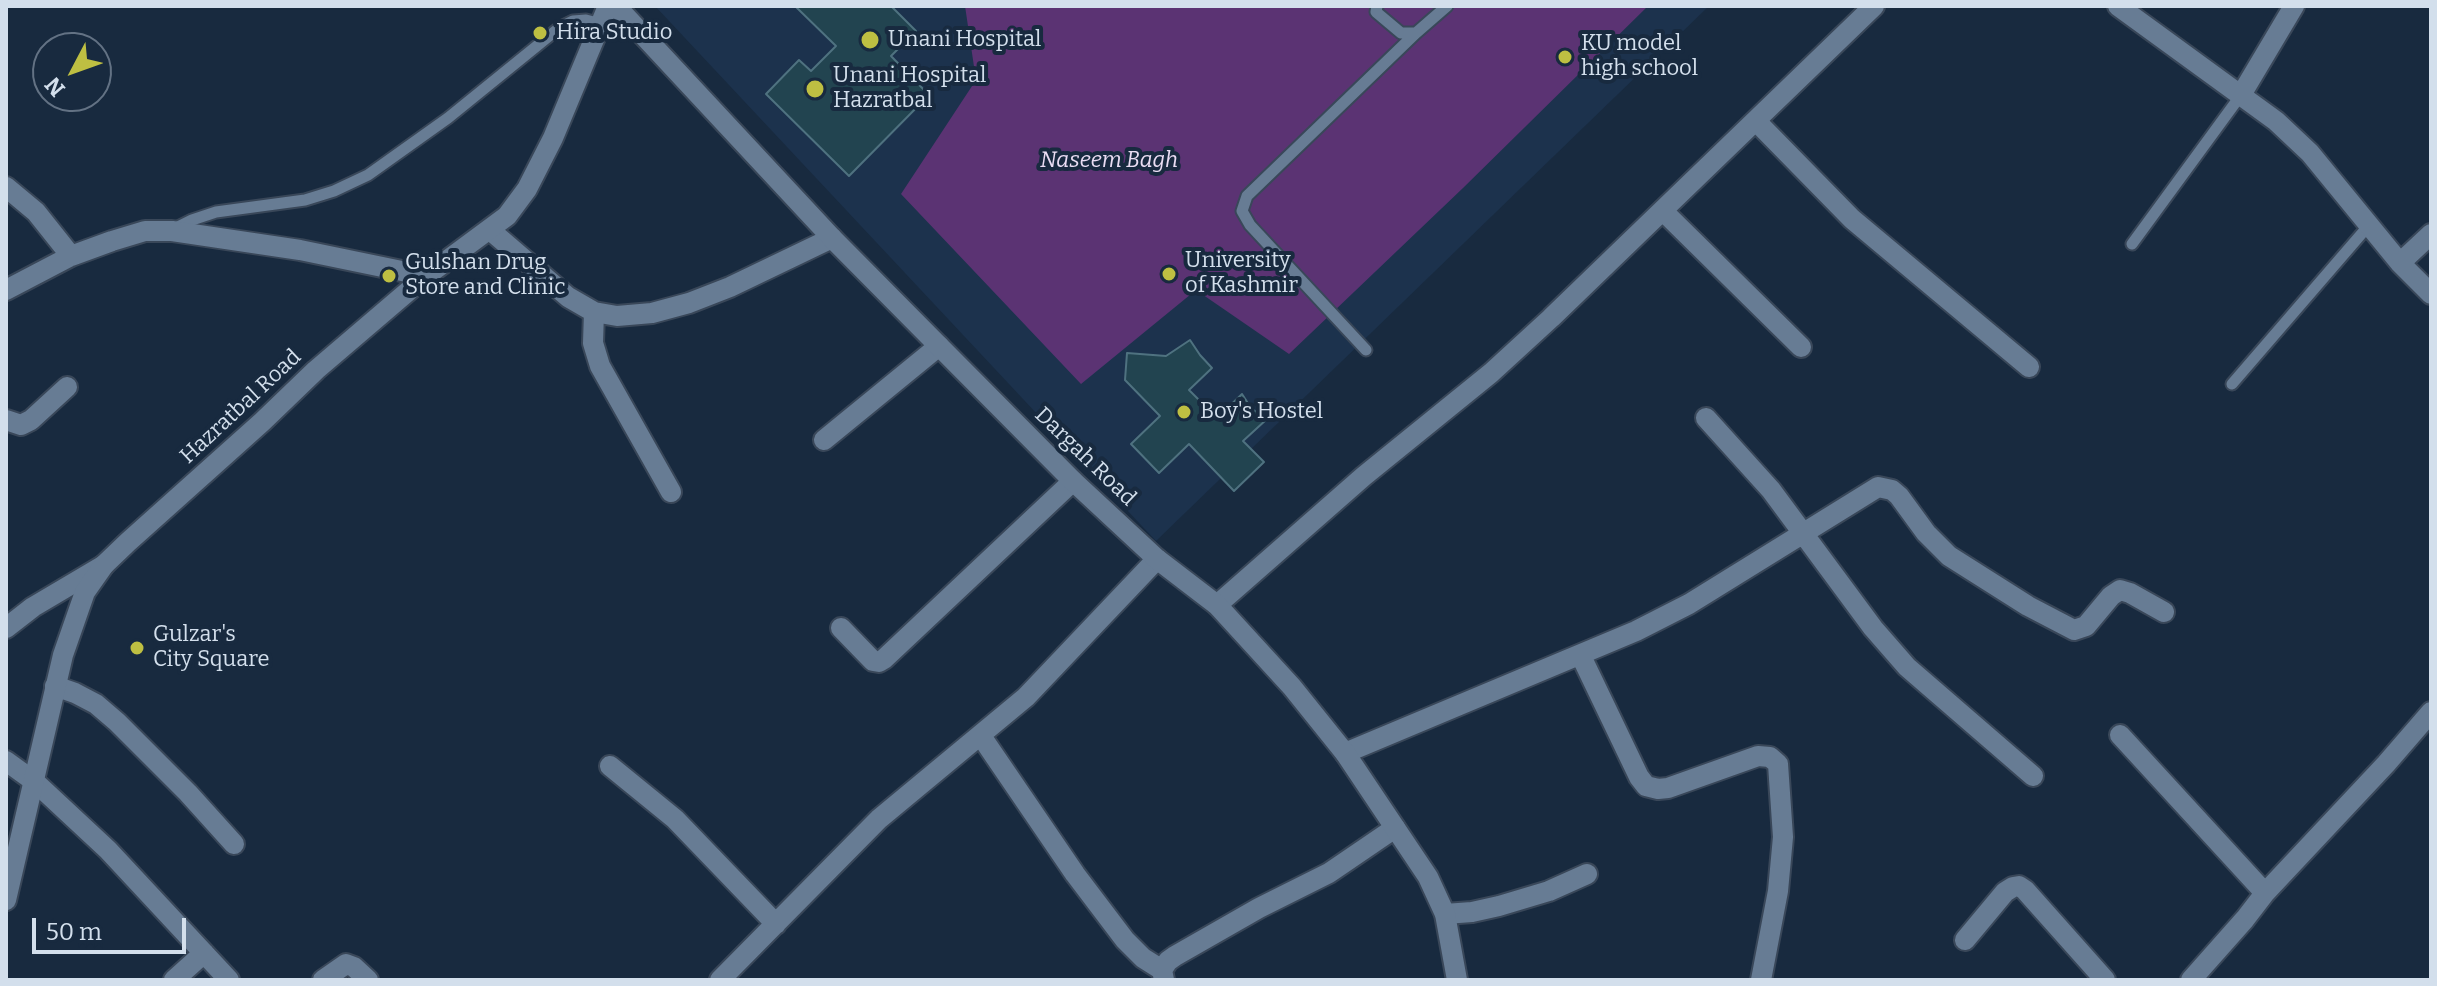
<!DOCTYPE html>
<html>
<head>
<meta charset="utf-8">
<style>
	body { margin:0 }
	#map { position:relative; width:2437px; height:986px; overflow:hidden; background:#182a3f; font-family:Bitter,serif }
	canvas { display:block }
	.frame { position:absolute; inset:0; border:8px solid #d3dfec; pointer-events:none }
	.north { position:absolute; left:32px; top:32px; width:80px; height:80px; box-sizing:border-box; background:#182a3f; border:2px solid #637284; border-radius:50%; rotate:229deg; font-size:22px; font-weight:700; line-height:32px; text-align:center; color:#d3dfec }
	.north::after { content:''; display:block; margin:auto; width:28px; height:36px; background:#bebf42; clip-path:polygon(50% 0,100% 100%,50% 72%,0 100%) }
	.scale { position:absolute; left:32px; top:918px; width:154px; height:36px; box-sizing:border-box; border:4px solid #d3dfec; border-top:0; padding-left:10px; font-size:24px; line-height:28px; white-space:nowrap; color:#d3dfec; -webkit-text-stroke:6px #182a3f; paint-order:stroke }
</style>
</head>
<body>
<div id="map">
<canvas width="2437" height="986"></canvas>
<div class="frame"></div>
<div class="north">N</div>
<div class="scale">50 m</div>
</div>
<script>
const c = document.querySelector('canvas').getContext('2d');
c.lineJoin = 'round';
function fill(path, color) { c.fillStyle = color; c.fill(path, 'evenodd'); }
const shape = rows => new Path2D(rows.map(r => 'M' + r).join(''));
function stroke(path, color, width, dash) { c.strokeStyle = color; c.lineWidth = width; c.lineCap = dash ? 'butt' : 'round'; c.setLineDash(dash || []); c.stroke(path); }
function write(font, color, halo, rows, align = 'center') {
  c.font = font + ' Bitter,serif'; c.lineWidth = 8; c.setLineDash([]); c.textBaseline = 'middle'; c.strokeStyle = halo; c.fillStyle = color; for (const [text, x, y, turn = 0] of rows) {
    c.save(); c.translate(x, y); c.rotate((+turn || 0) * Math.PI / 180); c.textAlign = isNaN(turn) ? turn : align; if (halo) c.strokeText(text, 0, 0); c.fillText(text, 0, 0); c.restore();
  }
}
const built = shape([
	[655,6,1709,6,1156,541]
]);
const green = shape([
	[965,6,1648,6,1463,188,1289,354,1196,290,1081,384,901,194,976,80]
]);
const building = shape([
	[795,6,891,6,916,31,891,56,929,95,849,176,766,94,799,60,811,71,836,46,795,6],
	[1190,340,1200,355,1212,368,1189,390,1217,418,1242,394,1251,408,1267,419,1243,441,1264,462,1234,491,1189,444,1159,473,1131,444,1160,416,1125,380,1127,353,1166,356,1190,340]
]);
const lane = shape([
	[1377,6,1376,12,1401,33,1416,33,1447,6],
	[176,228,192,220,216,212,305,200,334,191,368,175,448,118,559,28,573,21,586,20,601,24],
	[2132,244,2241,95],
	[1366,350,1250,225,1242,211,1247,196,1416,33],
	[2232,384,2370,224]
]);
const street = shape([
	[2118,6,2276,121,2310,153,2400,263,2431,294],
	[2241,95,2294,6],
	[1756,121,1852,219,2029,367],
	[6,187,36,212,71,256],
	[1663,211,1801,347],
	[490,230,568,297,594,312,617,316,652,313,689,303,730,287,832,238],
	[2400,263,2431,234],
	[6,290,71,256,112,241,145,231,172,231,300,250,426,276],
	[594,312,593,343,600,366,671,492],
	[1706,418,1771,490,1873,628,1907,667,2033,776],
	[6,420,21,425,31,420,67,387],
	[824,440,939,346],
	[1217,605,1364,476,1491,373,1551,318,1874,6],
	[6,628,33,607,104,565],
	[841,628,873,661,879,662,884,659,1073,481],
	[1581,656,1639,777,1646,786,1658,789,1668,788,1758,756,1770,757,1778,764,1783,837,1778,891,1761,980],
	[55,686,75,693,96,704,117,722,188,793,234,844],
	[2120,735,2265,893],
	[981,736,1075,874,1125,940,1143,958,1162,970,1164,980],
	[1345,753,1636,631,1689,604,1878,487,1892,490,1899,496,1926,533,1949,556,2028,606,2074,630,2086,626,2111,596,2120,590,2130,593,2164,612],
	[6,761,35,782,108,850,229,980],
	[610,766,675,819,776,924],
	[1445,914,1472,912,1499,906,1549,891,1587,874],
	[1965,940,2005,892,2013,887,2019,886,2025,890,2105,980],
	[1162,970,1168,961,1175,956,1259,908,1329,873,1395,828],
	[174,980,204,953],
	[323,980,346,964,354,967,368,980],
	[720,980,879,819,1026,697,1157,559],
	[2191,980,2245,919,2265,893,2386,764,2431,712]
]);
const secondary = shape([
	[616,6,832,238,939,346,1073,481,1157,559,1217,605,1292,687,1345,753,1428,877,1445,914,1457,980],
	[6,900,63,655,85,592,104,565,128,542,262,422,316,370,426,276,507,216,527,189,553,138,608,6]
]);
const markers = [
	[540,33,8,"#bebf42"],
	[870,40,10,"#bebf42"],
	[1565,57,8,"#bebf42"],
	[815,89,10,"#bebf42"],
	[1169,274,8,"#bebf42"],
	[389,276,8,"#bebf42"],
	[1184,412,8,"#bebf42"],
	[137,648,8,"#bebf42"]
];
const poiNames = [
	["Hira Studio",556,33],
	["Unani Hospital",888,40],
	["KU model",1581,44],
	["high school",1581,69],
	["Unani Hospital",833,76],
	["Hazratbal",833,101],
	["University",1185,261],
	["of Kashmir",1185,286],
	["Gulshan Drug",405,263],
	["Store and Clinic",405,288],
	["Boy's Hostel",1200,412],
	["Gulzar's",153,635],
	["City Square",153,660]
];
const parkNames = [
	["Naseem Bagh",1109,161]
];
const streetNames = [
	["Hazratbal Road",241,407,-43],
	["Dargah Road",1085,457,44]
];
fill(built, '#1c324d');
fill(green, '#5b3373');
fill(building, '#224450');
stroke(building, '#4f7280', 2);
stroke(lane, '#394759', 15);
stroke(street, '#394759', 24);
stroke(secondary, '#394759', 24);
stroke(lane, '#677c94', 11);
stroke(street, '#677c94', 20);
stroke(secondary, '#677c94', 20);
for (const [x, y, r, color] of markers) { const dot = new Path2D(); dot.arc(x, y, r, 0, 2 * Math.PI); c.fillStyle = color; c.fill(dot); stroke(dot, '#182a3f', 3); }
write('22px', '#d3dfec', '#182a3f', poiNames, 'left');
write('italic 22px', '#eaddf3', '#182a3f', parkNames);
write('22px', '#d3dfec', '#182a3f', streetNames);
</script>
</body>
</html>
